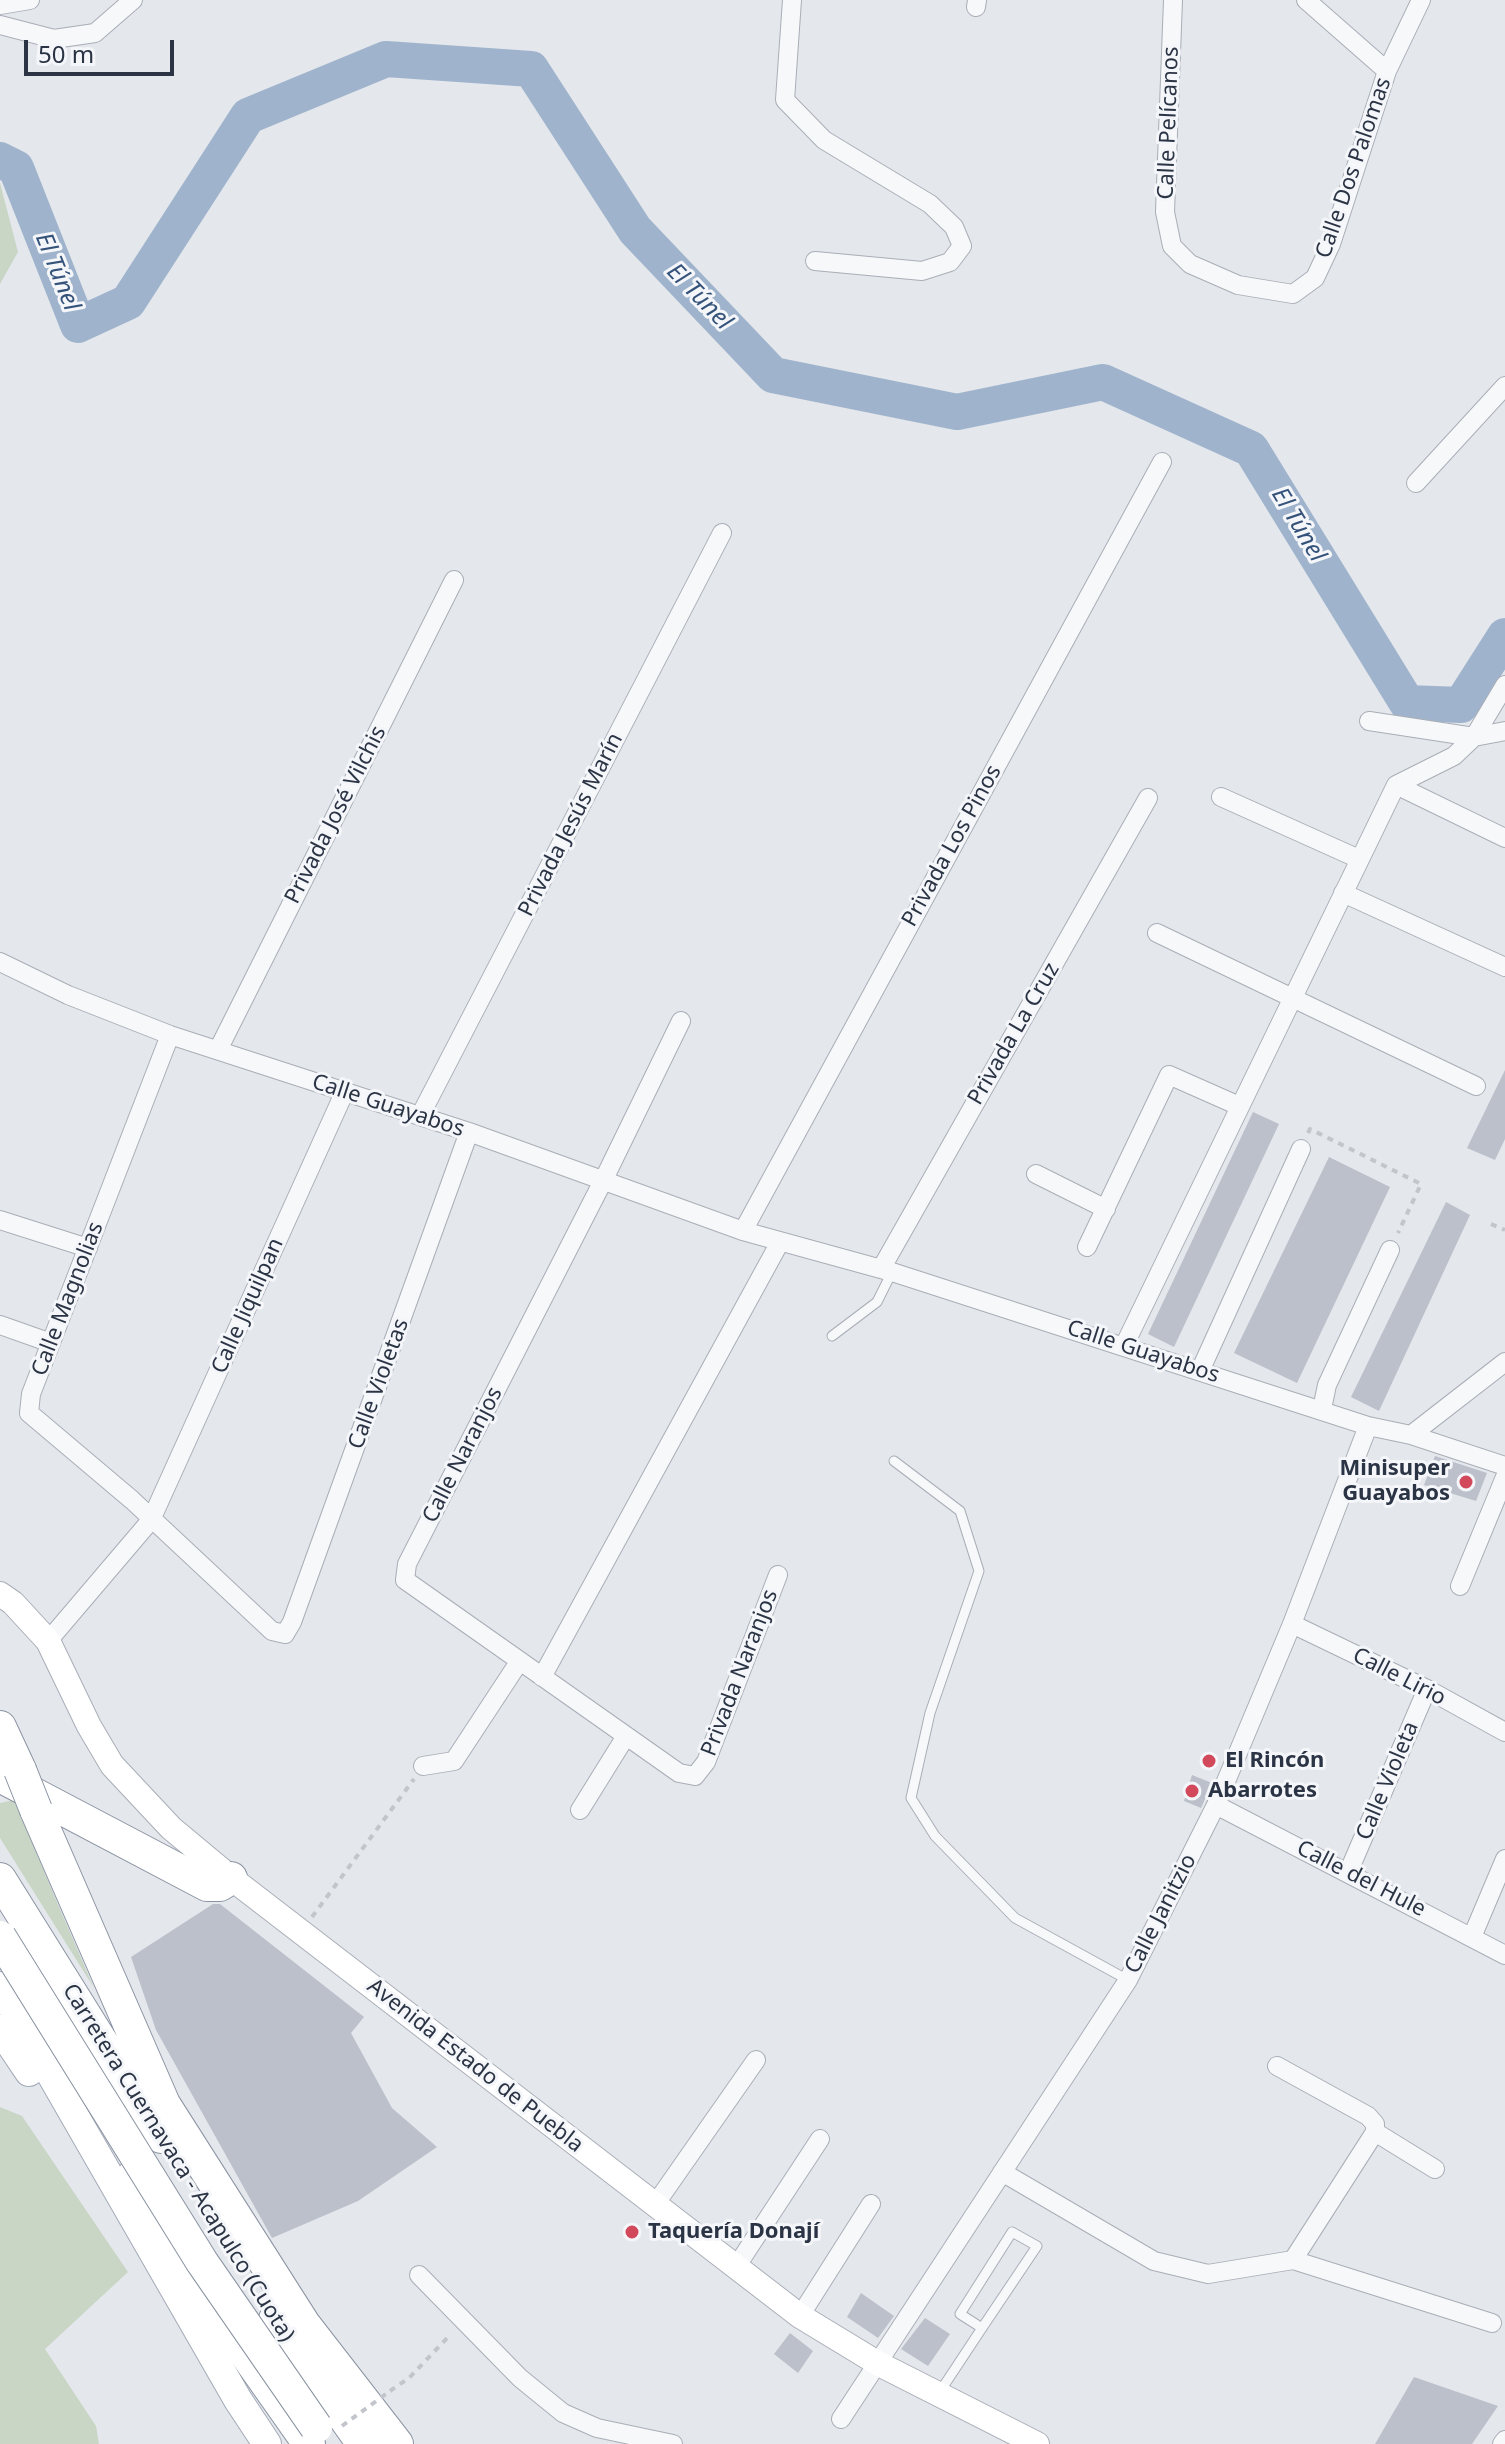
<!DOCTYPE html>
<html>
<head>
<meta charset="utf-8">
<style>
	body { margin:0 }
	#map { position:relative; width:1505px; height:2444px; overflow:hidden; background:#e4e7ec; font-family:"Noto Sans",sans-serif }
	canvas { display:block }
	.scale { position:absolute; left:24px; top:40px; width:150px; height:36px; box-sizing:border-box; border:4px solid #2b3445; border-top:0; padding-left:10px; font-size:24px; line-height:28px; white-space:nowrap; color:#2b3445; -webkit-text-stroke:6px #f4f6f9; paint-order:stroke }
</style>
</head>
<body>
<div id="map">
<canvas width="1505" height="2444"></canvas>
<div class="scale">50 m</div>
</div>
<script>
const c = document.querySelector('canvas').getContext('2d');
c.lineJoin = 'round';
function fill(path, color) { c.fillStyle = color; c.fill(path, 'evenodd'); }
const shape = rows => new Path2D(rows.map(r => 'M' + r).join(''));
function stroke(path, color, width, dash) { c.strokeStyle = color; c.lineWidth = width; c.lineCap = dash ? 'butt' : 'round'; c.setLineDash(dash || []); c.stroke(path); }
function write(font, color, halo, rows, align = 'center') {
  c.font = font + ' "Noto Sans",sans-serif'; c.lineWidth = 6; c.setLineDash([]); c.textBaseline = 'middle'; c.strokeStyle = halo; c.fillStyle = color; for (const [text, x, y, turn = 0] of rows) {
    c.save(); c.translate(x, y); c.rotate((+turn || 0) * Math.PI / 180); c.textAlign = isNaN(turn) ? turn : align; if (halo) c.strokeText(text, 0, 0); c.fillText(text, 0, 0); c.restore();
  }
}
const green = shape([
	[0,183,18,252,0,284],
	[14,1800,59,1907,94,1988,0,1838,0,1803],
	[0,2107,22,2116,128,2272,45,2349,96,2426,99,2444,0,2444]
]);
const river = shape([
	[0,160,16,168,78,325,128,302,248,116,386,59,531,69,635,230,773,375,957,412,1103,382,1251,449,1407,703,1461,705,1505,636]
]);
const building = shape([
	[1505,1070,1505,1139,1495,1160,1467,1148],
	[1253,1112,1279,1124,1174,1347,1148,1334],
	[1329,1157,1390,1187,1297,1383,1234,1353],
	[1446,1202,1470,1215,1379,1411,1351,1397],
	[1435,1456,1487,1473,1476,1501,1424,1485],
	[1192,1775,1212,1783,1201,1808,1184,1801],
	[213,1904,220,1904,364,2017,351,2033,392,2108,437,2147,358,2201,272,2238,156,2030,131,1957],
	[861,2293,894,2316,878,2338,847,2317],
	[925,2318,950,2334,928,2366,901,2349],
	[790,2333,813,2351,798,2373,774,2354],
	[1414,2377,1498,2406,1472,2444,1375,2444]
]);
const path = shape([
	[1308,1133,1310,1129,1421,1184,1398,1233],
	[1491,1224,1505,1230],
	[312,1917,414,1779],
	[390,2391,409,2378,451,2334]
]);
const lane = shape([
	[832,1336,877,1302,892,1272],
	[894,1461,960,1511,979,1571,930,1713,911,1798,935,1836,1015,1918,1128,1980],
	[939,2393,982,2328,960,2314,1012,2232,1037,2246,982,2328]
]);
const street = shape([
	[792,0,785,100,824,140,930,204,954,227,962,246,950,262,922,271,815,261],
	[1173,0,1165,212,1172,246,1190,264,1238,285,1293,294,1315,278,1331,244,1387,71,1421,0],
	[1306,0,1387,71],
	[0,5,30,0],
	[976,7,977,0],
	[0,25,54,39,95,33,133,0],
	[1416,483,1505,386],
	[1369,721,1474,737,1505,731],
	[1396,785,1505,838],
	[1221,797,1359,859],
	[1343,893,1505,967],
	[1157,933,1476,1086],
	[0,962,68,995,170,1035,469,1132,743,1231,892,1272,1368,1426,1411,1435,1505,1466],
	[681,1021,603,1181,407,1564,405,1580,679,1773,695,1776,706,1762,778,1575],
	[170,1035,31,1394,29,1413,132,1500,272,1631,285,1634,292,1622,469,1132],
	[218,1050,454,580],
	[420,1116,722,533],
	[1036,1174,1106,1209],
	[0,1220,88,1248],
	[743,1231,1162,462],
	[1087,1247,1169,1075,1239,1106],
	[881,1269,1148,798],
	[0,1325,51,1343],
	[1124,1346,1396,785,1454,756,1474,737,1505,685],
	[1200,1371,1301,1149],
	[1322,1409,1327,1385,1390,1250],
	[1411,1435,1505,1362],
	[1460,1586,1505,1477],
	[1292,1624,1427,1689,1505,1732],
	[48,1641,151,1520,345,1091],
	[542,1677,780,1242],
	[423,1766,454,1761,519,1662],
	[1216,1805,1505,1955],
	[580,1810,626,1736],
	[1348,1873,1427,1689],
	[1472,1937,1505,1859],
	[1375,2132,1435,2169],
	[1002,2172,1154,2261,1208,2274,1293,2260,1375,2132,1375,2124,1368,2116,1277,2066],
	[654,2206,756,2060],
	[1293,2260,1492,2323],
	[736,2267,820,2139],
	[419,2275,520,2378,563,2413,597,2428,673,2444],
	[800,2316,871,2204],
	[841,2419,1128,1980,1216,1805,1292,1624,1368,1426],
	[1502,2444,1505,2440]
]);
const secondary = shape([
	[0,1594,13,1603,48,1641,89,1726,112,1765,171,1828,231,1878,800,2316,879,2364,1037,2444]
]);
const primary = shape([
	[0,1986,238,2400,267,2444],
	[0,2029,29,2072]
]);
const highway = shape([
	[0,1727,20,1770],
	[0,1776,207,1885,220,1885,231,1878],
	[36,1810,164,2104,304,2324,397,2444],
	[0,1879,161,2137],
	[132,2177,178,2258,309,2444],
	[275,2319,363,2444]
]);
const pathBridge = shape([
	[342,2426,390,2391]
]);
const highwayBridge = shape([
	[20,1770,36,1810],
	[0,1937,202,2262,316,2427]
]);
const markers = [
	[1466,1482,8,"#d1495b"],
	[1209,1761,8,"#d1495b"],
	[1192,1791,8,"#d1495b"],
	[632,2232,8,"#d1495b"]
];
const streetNames = [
	["Calle Pelícanos",1169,123,-88],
	["Calle Dos Palomas",1354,168,-71],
	["Privada José Vilchis",336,815,-63],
	["Privada Jesús Marín",571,825,-63],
	["Privada Los Pinos",952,846,-61],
	["Privada La Cruz",1014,1034,-60],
	["Calle Guayabos",388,1106,18],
	["Calle Magnolias",68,1299,-69],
	["Calle Jiquilpan",248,1306,-66],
	["Calle Guayabos",1143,1352,18],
	["Calle Violetas",379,1384,-70],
	["Calle Naranjos",463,1455,-63],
	["Privada Naranjos",740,1673,-69],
	["Calle Lirio",1399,1677,27],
	["Calle Violeta",1388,1781,-67],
	["Calle del Hule",1361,1879,27],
	["Calle Janitzio",1161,1914,-63],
	["Avenida Estado de Puebla",475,2066,38],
	["Carretera Cuernavaca - Acapulco (Cuota)",178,2163,58]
];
const poiNames = [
	["Minisuper",1450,1469,"right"],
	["Guayabos",1450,1494,"right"],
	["El Rincón",1225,1761],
	["Abarrotes",1208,1791],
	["Taquería Donají",648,2232]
];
const waterNames = [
	["El Túnel",57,272,68],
	["El Túnel",699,297,46],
	["El Túnel",1298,525,59]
];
fill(green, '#c9d6c5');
stroke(river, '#9fb4cc', 36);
fill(building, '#bbc0ca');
stroke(lane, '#a9aeb7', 11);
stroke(street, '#a9aeb7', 20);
stroke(secondary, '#a9aeb7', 26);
stroke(primary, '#a3abb8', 30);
stroke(highway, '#8b94a3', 34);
stroke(path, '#c2c5cb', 4, [6, 6]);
stroke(lane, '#f7f8fa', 9);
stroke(street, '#f7f8fa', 18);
stroke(secondary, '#fff', 24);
stroke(primary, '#fff', 28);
stroke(highway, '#fff', 32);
stroke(highwayBridge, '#8b94a3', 34, []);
stroke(pathBridge, '#c2c5cb', 4, [6, 6]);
stroke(highwayBridge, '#fff', 32);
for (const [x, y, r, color] of markers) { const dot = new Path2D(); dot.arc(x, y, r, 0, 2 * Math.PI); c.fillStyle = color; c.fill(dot); stroke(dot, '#f4f6f9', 3); }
write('22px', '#2b3445', '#f4f6f9', streetNames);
write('bold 22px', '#2b3445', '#f4f6f9', poiNames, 'left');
write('italic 24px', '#34527a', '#f4f6f9', waterNames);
</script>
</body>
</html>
